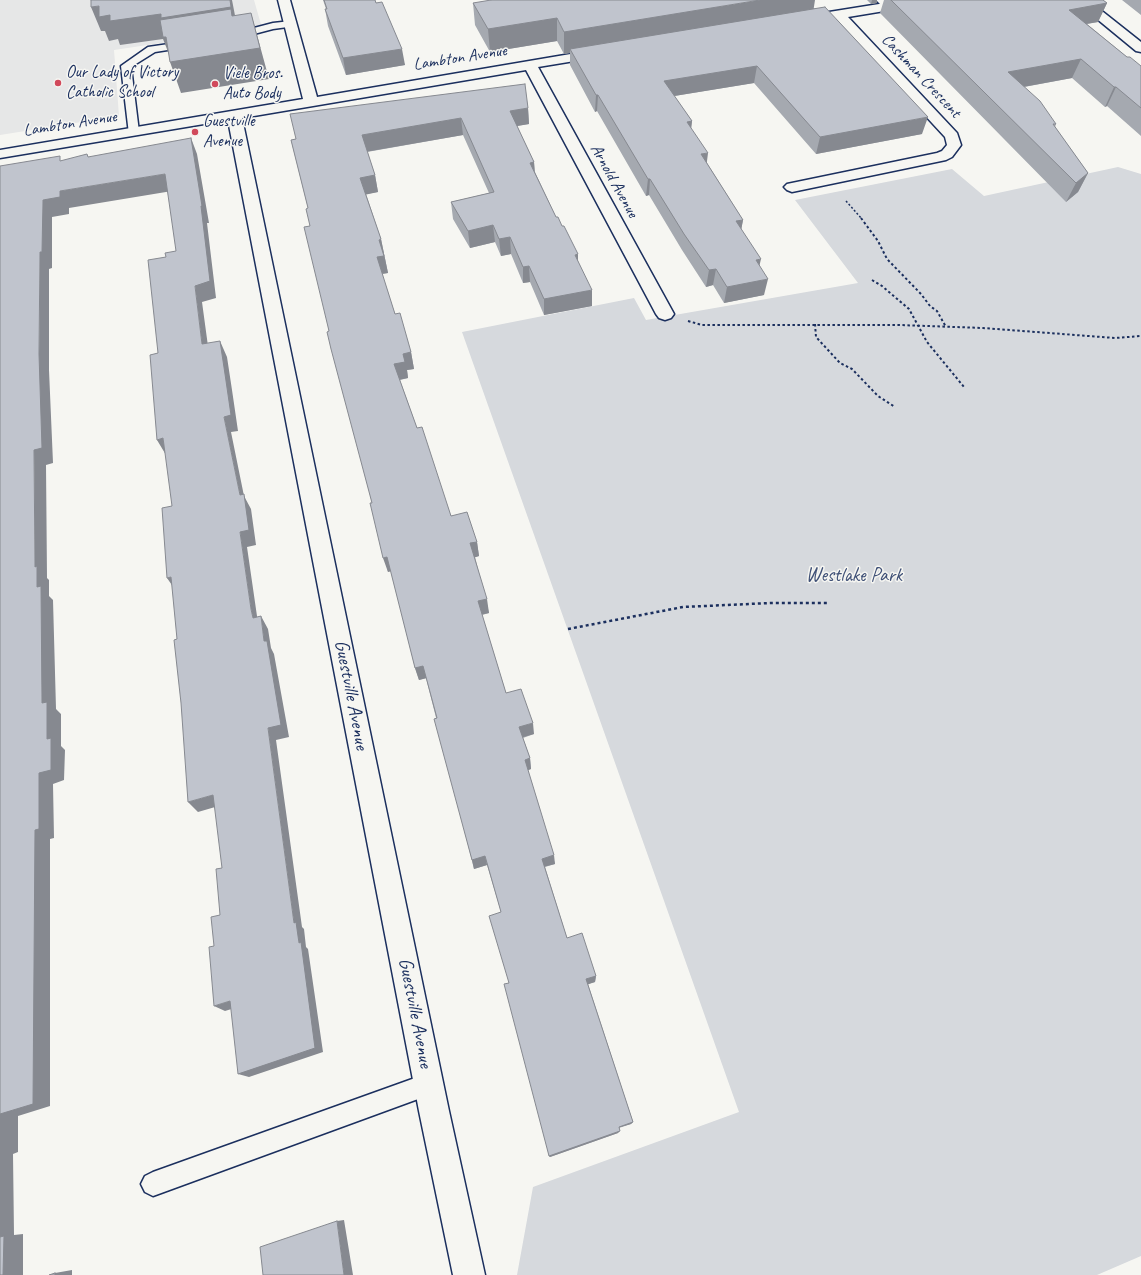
<!DOCTYPE html>
<html>
<head>
<meta charset="utf-8">
<style>
	body { margin:0 }
	canvas { display:block; background:#f6f6f2 }
</style>
</head>
<body>
<canvas width="1141" height="1275"></canvas>
<script>
const c = document.querySelector('canvas').getContext('2d');
c.lineJoin = 'round';
function fill(path, color) { c.fillStyle = color; c.fill(path, 'evenodd'); }
const shape = rows => new Path2D(rows.map(r => 'M' + r).join(''));
function stroke(path, color, width, dash) { c.strokeStyle = color; c.lineWidth = width; c.lineCap = dash ? 'butt' : 'round'; c.setLineDash(dash || []); c.stroke(path); }
function write(font, color, halo, rows, align = 'center') {
  c.font = font + ' Caveat,sans-serif'; c.lineWidth = 3; c.setLineDash([]); c.textBaseline = 'middle'; c.strokeStyle = halo; c.fillStyle = color; for (const [text, x, y, turn = 0] of rows) {
    c.save(); c.translate(x, y); c.rotate((+turn || 0) * Math.PI / 180); c.textAlign = isNaN(turn) ? turn : align; if (halo) c.strokeText(text, 0, 0); c.fillText(text, 0, 0); c.restore();
  }
}
const built = shape([
	[0,0,254,0,262,28,114,50,119,116,0,135]
]);
const green = shape([
	[1118,167,1141,174,1141,1256,1097,1275,517,1275,533,1187,739,1112,462,332,634,298,646,320,858,283,795,200,952,169,984,196]
]);
const pathFar2 = shape([
	[846,201,862,219]
]);
const pathFar1 = shape([
	[861,218,878,241,887,259,921,294,930,306,937,311,946,327],
	[872,280,882,286,909,309,927,342,964,387],
	[688,321,702,325,899,325,983,328,1115,338,1141,336],
	[815,324,816,337,840,363,852,369,878,396,895,407]
]);
const path = shape([
	[568,629,683,607,771,603,829,603]
]);
const service = shape([
	[876,0,886,0,892,6,887,9,884,8,876,0],
	[291,21,296,24,295,26,273,29,235,39,230,36,231,34,273,23,291,21],
	[189,41,194,44,193,46,155,52,131,67,139,132,137,134,129,134,121,66,148,47,189,41],
	[429,1073,437,1076,440,1084,437,1092,429,1095,153,1196,145,1192,141,1184,145,1176,153,1172,429,1073]
]);
const minor = shape([
	[278,0,290,0,317,97,600,49,605,50,607,53,605,56,538,67,674,314,671,318,665,320,659,318,656,314,526,70,242,118,449,1111,485,1275,453,1275,419,1111,228,120,0,158,0,150,303,99,278,0],
	[904,0,933,0,927,4,848,17,957,133,961,145,952,157,946,160,792,192,787,190,784,187,787,184,937,153,942,151,947,145,945,137,836,19,804,24,798,20,804,16,904,0],
	[1074,0,1088,0,1141,42,1141,52,1136,51,1074,0]
]);
const wall = shape([
	[323,0,375,0,405,65,346,75,328,26,325,9,326,9],
	[867,0,877,0,877,3,871,4],
	[884,0,1103,0,1107,3,1098,22,1087,24,1127,57,1141,66,1141,136,1107,106,1105,107,1072,78,1024,87,1056,124,1055,127,1088,173,1078,192,1066,202,880,13],
	[1122,0,1141,0,1141,15],
	[473,3,814,8,922,134,816,154,754,83,674,96,692,121,691,128,707,163,743,220,741,230,759,266,764,295,724,303,713,285,706,287,682,250,649,195,646,196,597,111,595,112,570,65,570,53,564,54,557,41,490,52,475,25],
	[528,108,529,124,517,126,534,162,535,172,556,217,578,261,592,306,544,315,530,282,523,283,511,254,501,256,495,242,470,248,453,219,451,202,489,193,463,135,367,152,375,175,378,192,366,194,381,239,388,273,382,274,395,314,411,352,414,369,407,370,408,378,400,380,417,428,451,516,477,542,479,556,475,557,489,613,482,615,506,693,534,734,523,738,530,758,531,769,528,770,555,864,545,867,567,938,596,976,595,982,588,984,633,1122,631,1124,619,1128,618,1133,550,1157,549,1156,509,983,501,912,487,865,474,869,426,678,419,680,415,668,391,571,388,572,372,503,329,331,308,208,291,140]
]);
const shadedWall = shape([
	[230,0,232,0,238,31,251,13,269,79,181,93,170,62,172,62,163,39,120,45,118,39,109,41,105,31,101,31,91,7,99,6,110,15],
	[760,0,815,0,813,13,570,49,570,53,564,54,564,32],
	[872,0,877,0,877,3,871,4],
	[1107,3,1098,22,1061,28,1069,10],
	[557,18,557,41,490,52,488,29],
	[402,49,405,65,346,75,343,58],
	[1081,59,1072,78,1001,91,1008,72],
	[757,66,754,83,662,98,664,81],
	[1114,87,1116,87,1107,106,1105,107],
	[596,95,598,95,597,111,595,112],
	[528,108,529,124,511,127,510,111],
	[928,117,922,134,816,154,820,137],
	[461,118,463,135,365,152,362,135],
	[692,121,690,138,687,122],
	[191,138,197,154,209,223,207,223,216,298,202,302,210,361,202,344,195,286],
	[708,153,706,169,701,154],
	[534,162,535,179,530,163],
	[1088,173,1078,192,1066,202,1076,183],
	[165,174,172,191,69,208,69,214,52,217,52,268,49,269,49,370,53,463,46,465,47,578,49,580,49,596,53,600,56,709,61,714,61,746,65,750,64,780,53,784,54,838,50,839,50,1106,18,1116,18,1152,13,1154,14,1235,23,1234,23,1275,3,1275,0,1238,0,1114,35,830,39,773,47,739,42,703,37,587,35,567,34,450,39,354,40,252,43,200,60,191],
	[375,175,378,192,364,195,360,178],
	[648,179,650,179,649,195,646,196],
	[743,220,740,236,736,221],
	[493,225,495,242,470,248,468,231],
	[510,237,511,254,501,256,499,239],
	[381,239,388,273,381,274,377,257,379,240],
	[578,254,578,271,575,255],
	[761,259,757,276,756,260],
	[529,266,530,282,523,283,523,267],
	[716,269,713,285,706,287,709,270],
	[768,279,764,295,724,303,727,287],
	[592,290,592,306,544,315,544,299],
	[220,341,227,357,232,390,238,431,231,432,244,496,251,509,256,545,247,547,258,623,253,618,251,609,240,532,240,495,224,417],
	[411,352,414,369,407,370,408,378,398,380,394,364,403,354],
	[163,438,166,455,157,440],
	[477,542,479,556,473,558,470,543],
	[387,557,391,571,388,572,383,558],
	[171,577,176,591,167,578],
	[487,599,489,613,480,615,478,601],
	[261,616,268,629,271,648,274,654,289,737,276,740,302,927,304,929,306,947,308,949,323,1052,249,1077,238,1074,299,943,294,923,268,728,264,641],
	[423,666,427,678,419,680,415,668],
	[533,723,534,734,520,738,519,727],
	[530,758,531,769,526,771,525,760],
	[213,795,222,805,198,812,188,802],
	[554,855,555,864,543,867,542,859],
	[485,856,487,865,474,869,472,860],
	[596,976,595,982,586,985,586,979],
	[230,1001,241,1006,225,1011,214,1006],
	[633,1122,631,1124,617,1128,619,1127],
	[620,1131,618,1133,550,1157,549,1156],
	[344,1220,353,1275,344,1275,337,1221],
	[72,1270,72,1275,55,1275,55,1273]
]);
const building = shape([
	[91,0,230,0,231,7,161,18,161,14,110,21,110,15,99,17,99,6,91,7,91,0],
	[324,0,375,0,376,3,382,2,402,49,343,58,325,9,327,9,324,0],
	[491,0,760,0,564,32,557,18,488,29,473,3,491,0],
	[891,0,1103,0,1107,3,1069,10,1127,57,1130,57,1141,66,1141,108,1116,87,1114,87,1081,59,1008,72,1040,101,1056,124,1053,124,1088,173,1076,183,891,0],
	[825,7,928,117,820,137,757,66,664,81,692,121,687,122,708,153,701,154,743,220,736,221,761,259,756,260,768,279,727,287,716,269,709,270,684,234,650,179,648,179,598,95,596,95,570,49,825,7],
	[231,9,232,16,251,13,260,48,170,62,166,37,163,37,160,20,231,9],
	[525,84,528,108,510,111,534,162,530,163,556,217,558,217,562,226,564,226,578,254,575,255,592,290,544,299,529,266,523,267,510,237,499,239,493,225,468,231,451,202,494,192,461,118,362,135,375,175,360,178,381,239,379,240,384,256,377,257,395,314,400,313,411,352,403,354,405,362,394,364,417,428,422,427,451,516,467,512,477,542,470,543,487,599,478,601,506,693,521,689,533,723,519,727,530,758,525,760,554,855,542,859,567,938,582,933,596,976,586,979,633,1122,619,1127,620,1131,549,1156,504,984,509,983,489,916,501,912,485,856,472,860,434,719,437,718,423,666,415,668,387,557,383,558,370,503,372,503,331,349,327,332,329,331,304,227,310,226,306,209,308,208,291,140,296,139,290,114,525,84],
	[191,138,202,206,201,206,210,281,195,286,202,344,220,341,225,374,231,415,224,417,240,495,244,494,249,530,240,532,251,609,253,618,261,616,264,641,267,641,281,725,268,728,294,923,296,922,299,943,301,942,315,1048,238,1074,230,1001,214,1006,209,947,214,946,211,917,220,915,216,869,222,868,213,795,188,802,181,703,174,640,177,639,171,577,167,578,162,508,172,506,163,438,157,440,150,355,158,353,148,260,166,257,165,253,176,251,165,174,60,191,60,197,43,200,42,252,40,252,39,354,42,448,34,450,35,567,37,566,37,587,41,586,42,703,47,702,47,739,51,738,51,770,39,773,39,829,35,830,33,1104,0,1114,0,166,60,156,60,161,87,154,88,157,191,138],
	[337,1221,344,1275,263,1275,260,1247,337,1221],
	[4,1236,3,1275,0,1275,0,1237,4,1236],
	[55,1273,55,1275,49,1275,55,1273]
]);
const markers = [
	[58,83,4,"#d1495b"],
	[215,84,4,"#d1495b"],
	[195,132,4,"#d1495b"]
];
const farStreetnames = [
	["Lambton Avenue",460,58,-9],
	["Cashman Crescent",921,76,47],
	["Lambton Avenue",70,124,-9],
	["Arnold Avenue",614,181,61]
];
const farPoinames = [
	["Our Lady of Victory",66,73],
	["Catholic School",66,93],
	["Viele Bros.",223,74],
	["Auto Body",223,94],
	["Guestville",203,122],
	["Avenue",203,142]
];
const parkNames = [
	["Westlake Park",854,576]
];
const streetNames = [
	["Guestville Avenue",351,695,79],
	["Guestville Avenue",415,1013,79]
];
fill(built, '#e6e7e7');
fill(green, '#d6d9dd');
stroke(service, '#1b2f5e', 3);
stroke(minor, '#1b2f5e', 3);
stroke(pathFar2, '#1b2f5e', 1.5, [2, 2]);
stroke(pathFar1, '#1b2f5e', 2, [2.5, 2.5]);
stroke(path, '#1b2f5e', 2.5, [3, 3]);
fill(service, '#f6f6f2');
fill(minor, '#f6f6f2');
fill(wall, '#a5a9b0');
fill(shadedWall, '#868990');
fill(building, '#c0c4cd');
stroke(building, '#868990', 1);
for (const [x, y, r, color] of markers) { const dot = new Path2D(); dot.arc(x, y, r, 0, 2 * Math.PI); c.fillStyle = color; c.fill(dot); stroke(dot, '#f6f6f2', 1.5); }
write('17px', '#1b2f5e', '#f6f6f2', farStreetnames);
write('17px', '#1b2f5e', '#f6f6f2', farPoinames, 'left');
write('20px', '#405177', '#f6f6f2', parkNames);
write('20px', '#1b2f5e', '#f6f6f2', streetNames);
</script>
</body>
</html>
